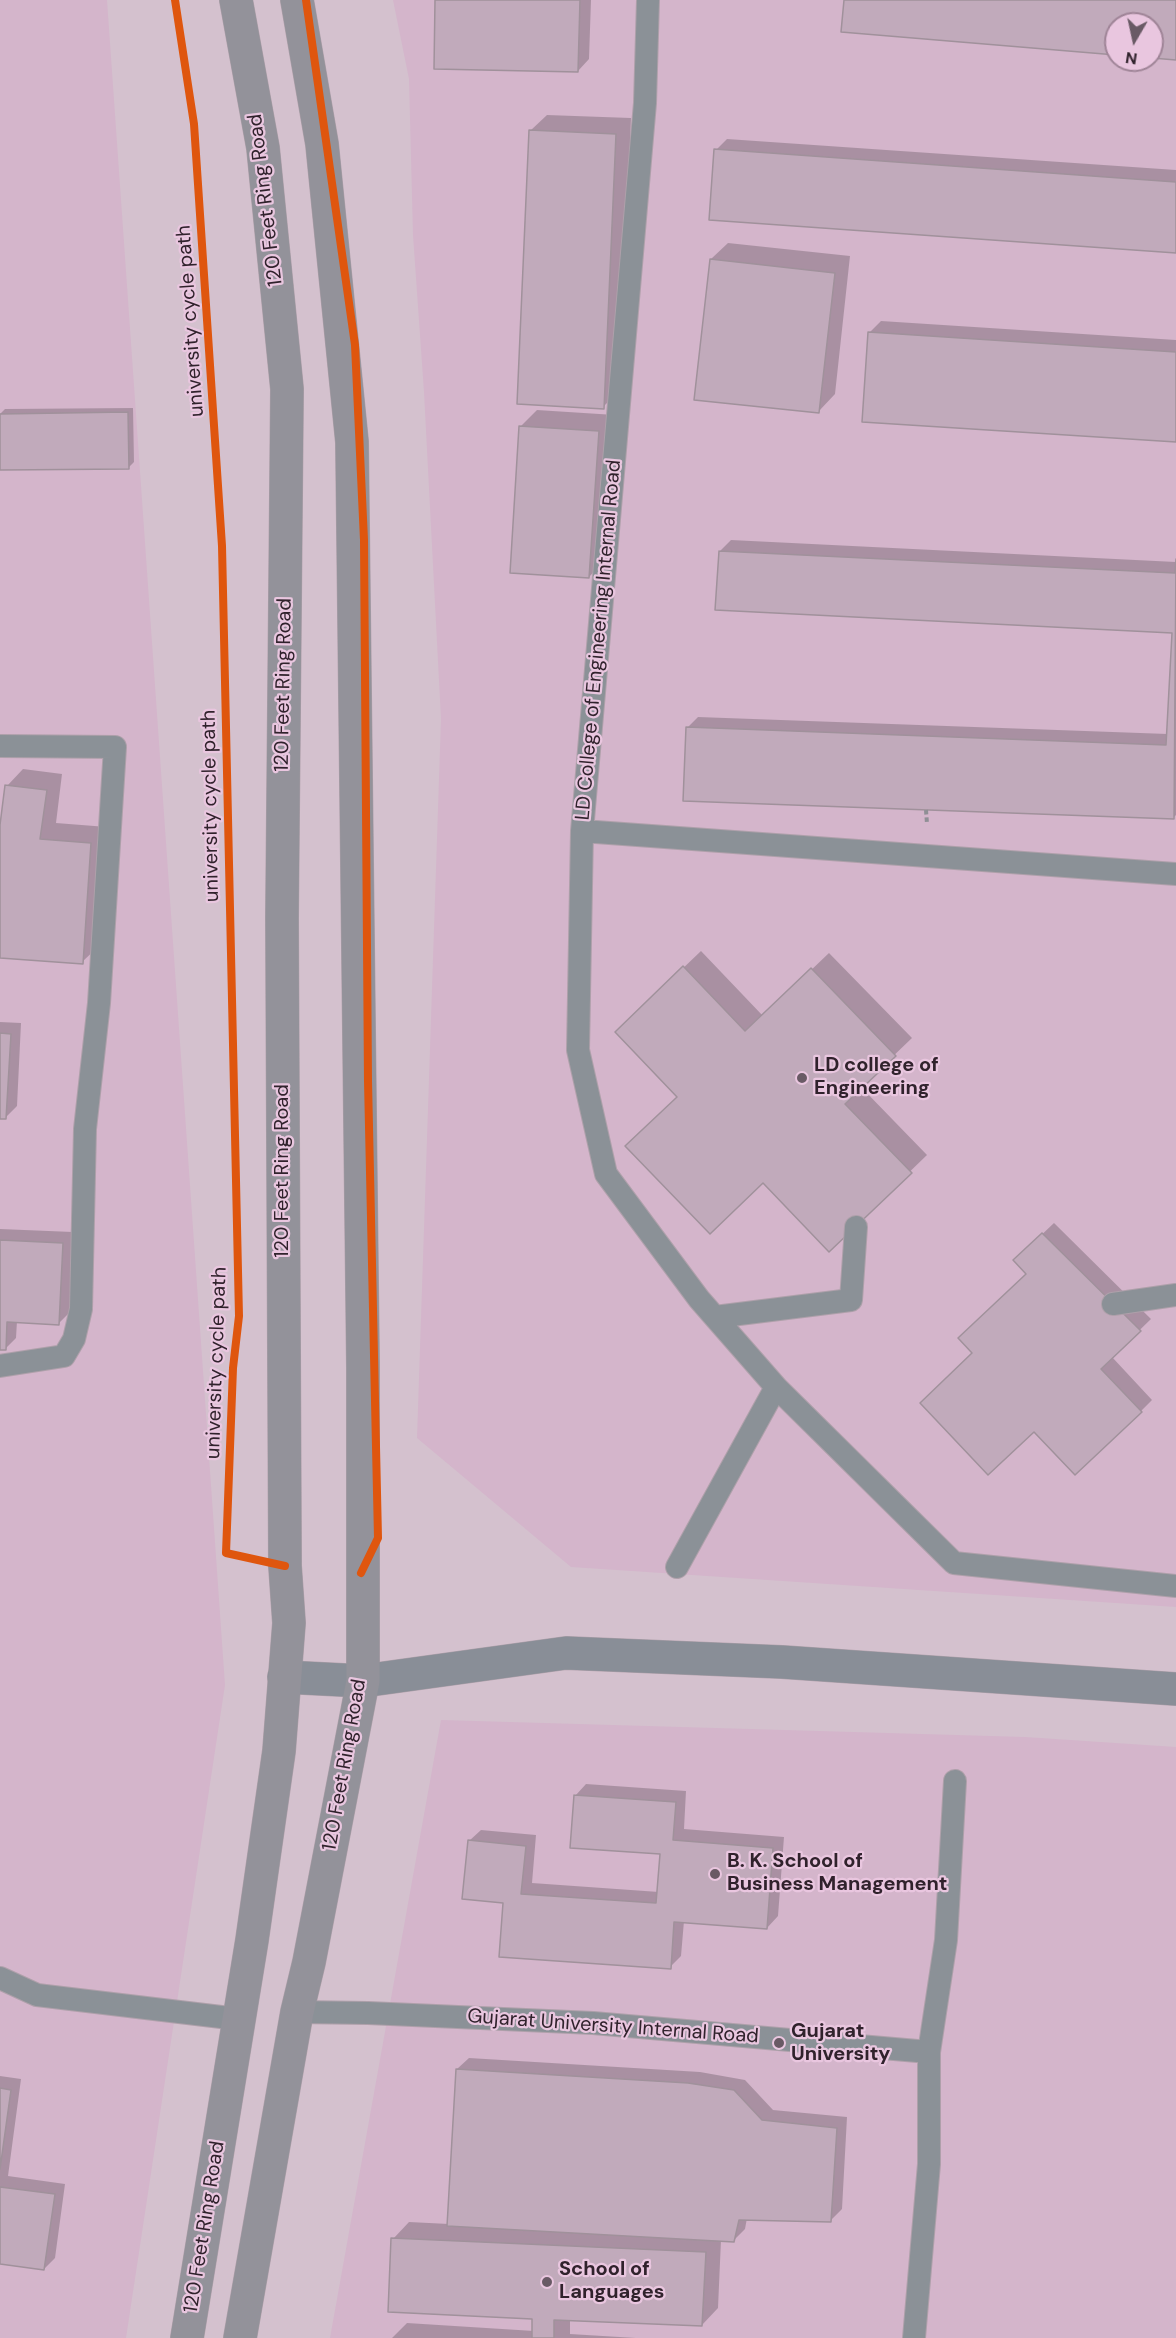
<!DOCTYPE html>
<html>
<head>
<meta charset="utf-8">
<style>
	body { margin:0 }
	#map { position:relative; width:1176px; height:2338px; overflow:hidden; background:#d4c1ce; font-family:"DM Sans",sans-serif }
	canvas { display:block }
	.north { position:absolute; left:1104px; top:12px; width:60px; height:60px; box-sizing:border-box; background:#e9c6df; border:2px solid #9f8497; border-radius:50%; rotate:189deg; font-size:16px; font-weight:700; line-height:24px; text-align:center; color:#30222c }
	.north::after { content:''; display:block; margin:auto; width:21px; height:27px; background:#695a65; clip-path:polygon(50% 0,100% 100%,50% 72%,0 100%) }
</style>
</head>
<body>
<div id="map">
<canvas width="1176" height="2338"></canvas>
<div class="north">N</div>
</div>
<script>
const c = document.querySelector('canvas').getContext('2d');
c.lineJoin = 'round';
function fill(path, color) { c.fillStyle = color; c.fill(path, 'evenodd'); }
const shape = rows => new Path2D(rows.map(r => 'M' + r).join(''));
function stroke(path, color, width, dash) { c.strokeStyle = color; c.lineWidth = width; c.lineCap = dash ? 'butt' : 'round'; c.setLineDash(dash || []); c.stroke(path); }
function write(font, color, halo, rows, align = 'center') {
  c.font = font + ' "DM Sans",sans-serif'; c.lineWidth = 4.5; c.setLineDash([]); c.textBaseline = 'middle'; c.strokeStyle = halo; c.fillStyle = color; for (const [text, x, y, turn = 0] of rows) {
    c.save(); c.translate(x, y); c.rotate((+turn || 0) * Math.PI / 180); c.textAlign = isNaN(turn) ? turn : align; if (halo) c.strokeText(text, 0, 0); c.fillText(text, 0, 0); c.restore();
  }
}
const built = shape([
	[0,0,107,0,225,1685,126,2338,0,2338],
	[393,0,1176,0,1176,1607,571,1567,417,1438,441,719,424,392,413,235,409,79],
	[1116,24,1152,24,1152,60,1116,60],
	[441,1720,1025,1737,1176,1747,1176,2338,330,2338]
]);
const shadow = shape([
	[437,0,591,0,589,59,578,71],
	[547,115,631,118,620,390,603,407,530,131],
	[727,139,1176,170,1176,252,716,150],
	[728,243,850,256,835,394,819,411,711,259],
	[881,321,1176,340,1176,441,869,333],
	[133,408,134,462,128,468,0,414,5,409],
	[537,410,615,415,605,560,589,577,520,427],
	[731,540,1176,562,1176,815,1174,817,687,728,698,717,1168,734,1174,632,720,551],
	[23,769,62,774,56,823,107,827,99,946,82,962,0,957,0,819,2,819,7,786],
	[701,951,763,1016,829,953,912,1038,861,1087,927,1155,829,1250,679,1096,633,1016],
	[0,1022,21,1023,17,1106,6,1117,0,1117],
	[1054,1223,1151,1319,1112,1357,1152,1400,1141,1411,974,1353,1028,1274,1015,1260],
	[0,1229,73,1232,70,1312,59,1323,17,1321,16,1338,5,1349,0,1348],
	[586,1784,686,1791,684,1829,784,1837,778,1916,767,1928,684,1921,681,1956,670,1967,504,1901,469,1841,481,1830,536,1835,532,1883,659,1892,662,1853,575,1796],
	[469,2058,700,2072,745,2080,773,2110,847,2117,842,2209,831,2220,747,2218,745,2229,734,2240,721,2240,718,2308,702,2325,570,2319,570,2334,636,2338,392,2338,407,2323,534,2331,534,2317,393,2239,409,2222,449,2224,457,2069],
	[0,2076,21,2079,8,2176,65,2184,55,2258,44,2269,0,2263]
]);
const building = shape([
	[435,0,580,0,578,72,434,69,435,0],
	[844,0,1176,0,1176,60,1152,58,1152,24,1116,24,1116,55,841,32,844,0],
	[529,130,616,134,604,409,517,404,529,130],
	[714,149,1176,182,1176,253,709,220,714,149],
	[710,259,835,273,819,413,694,400,710,259],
	[868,332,1176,352,1176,442,862,422,868,332],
	[128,412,129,469,0,470,0,414,128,412],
	[519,426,599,431,589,578,510,573,519,426],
	[719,551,1175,573,1176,559,1174,819,683,801,686,727,1166,745,1172,633,715,610,719,551],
	[5,785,47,790,40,839,91,843,83,964,0,958,0,825,5,785],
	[683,966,745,1031,811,968,896,1056,845,1104,912,1173,829,1252,763,1183,710,1234,625,1146,677,1097,615,1032,683,966],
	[0,1033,11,1034,6,1119,0,1119,0,1033],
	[1042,1233,1141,1331,1101,1369,1142,1412,1075,1475,1034,1432,988,1475,920,1403,972,1353,958,1338,1026,1274,1013,1260,1042,1233],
	[0,1240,63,1243,59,1325,7,1322,6,1350,0,1350,0,1240],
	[574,1795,676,1802,673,1840,773,1848,767,1929,674,1922,671,1969,499,1957,503,1903,462,1899,468,1840,526,1846,521,1894,656,1903,660,1854,570,1848,574,1795],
	[456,2069,688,2083,734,2090,762,2120,837,2128,831,2222,739,2220,734,2242,447,2226,456,2069],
	[0,2088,11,2090,0,2169,0,2088],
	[0,2187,55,2194,44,2270,0,2264,0,2187],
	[391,2238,706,2252,702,2326,554,2320,554,2338,532,2338,532,2319,388,2312,391,2238]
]);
const path = shape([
	[926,810,927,824]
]);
const lane = shape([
	[648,0,645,103,582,831,1176,874],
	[0,746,115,747,99,1003,85,1129,81,1309,74,1339,64,1356,0,1366],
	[582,831,578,1050,606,1174,699,1299,776,1387],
	[1113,1304,1176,1295],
	[715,1317,851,1300,856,1227],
	[677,1567,776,1387,954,1563,1176,1586],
	[0,1978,37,1995,238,2019],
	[297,2012,368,2013,593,2023,929,2052],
	[914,2338,929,2164,929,2052,946,1940,955,1781]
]);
const secondary = shape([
	[284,1677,363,1681,566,1653,782,1662,1176,1689]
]);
const primary = shape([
	[187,2338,252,1940,279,1751,289,1623,285,1566,282,917,287,389,263,148,236,0],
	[240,2338,297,2012,309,1962,363,1681,363,1367,352,442,322,144,297,0]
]);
const cycleway = shape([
	[175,0,194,124,222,546,239,1316,233,1368,226,1553,285,1566],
	[306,0,355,345,364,540,368,1081,378,1538,361,1573]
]);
const markers = [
	[802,1078,6,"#695a65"],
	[715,1874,6,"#695a65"],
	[779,2043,6,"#695a65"],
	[547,2282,6,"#695a65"]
];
const streetNames = [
	["120 Feet Ring Road",266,200,-97],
	["university cycle path",191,321,-94],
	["LD College of Engineering Internal Road",599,640,-85],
	["120 Feet Ring Road",284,685,-89],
	["university cycle path",211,806,-91],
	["120 Feet Ring Road",283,1171,-90],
	["university cycle path",217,1363,-88],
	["120 Feet Ring Road",345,1765,-80],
	["Gujarat University Internal Road",613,2027,4],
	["120 Feet Ring Road",205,2227,-81]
];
const poiNames = [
	["LD college of",814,1066],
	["Engineering",814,1089],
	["B. K. School of",727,1862],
	["Business Management",727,1885],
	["Gujarat",791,2032],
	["University",791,2055],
	["School of",559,2270],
	["Languages",559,2293]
];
fill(built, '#d4b5cb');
fill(shadow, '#0003');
fill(building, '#c1aabb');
stroke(building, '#a0919b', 1.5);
stroke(lane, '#aea0aa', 24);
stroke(secondary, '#aea0aa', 34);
stroke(primary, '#aea0aa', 34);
stroke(path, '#8f8f95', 4, [4.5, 3]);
stroke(lane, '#8b9197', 22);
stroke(secondary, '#898e97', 33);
stroke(primary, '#93929a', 33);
stroke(cycleway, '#df560e', 8);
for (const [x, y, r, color] of markers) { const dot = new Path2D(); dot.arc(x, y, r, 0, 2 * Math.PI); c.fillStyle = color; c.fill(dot); stroke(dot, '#e9c6df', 2); }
write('20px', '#30222c', '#e9c6df', streetNames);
write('bold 20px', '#30222c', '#e9c6df', poiNames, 'left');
</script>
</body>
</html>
